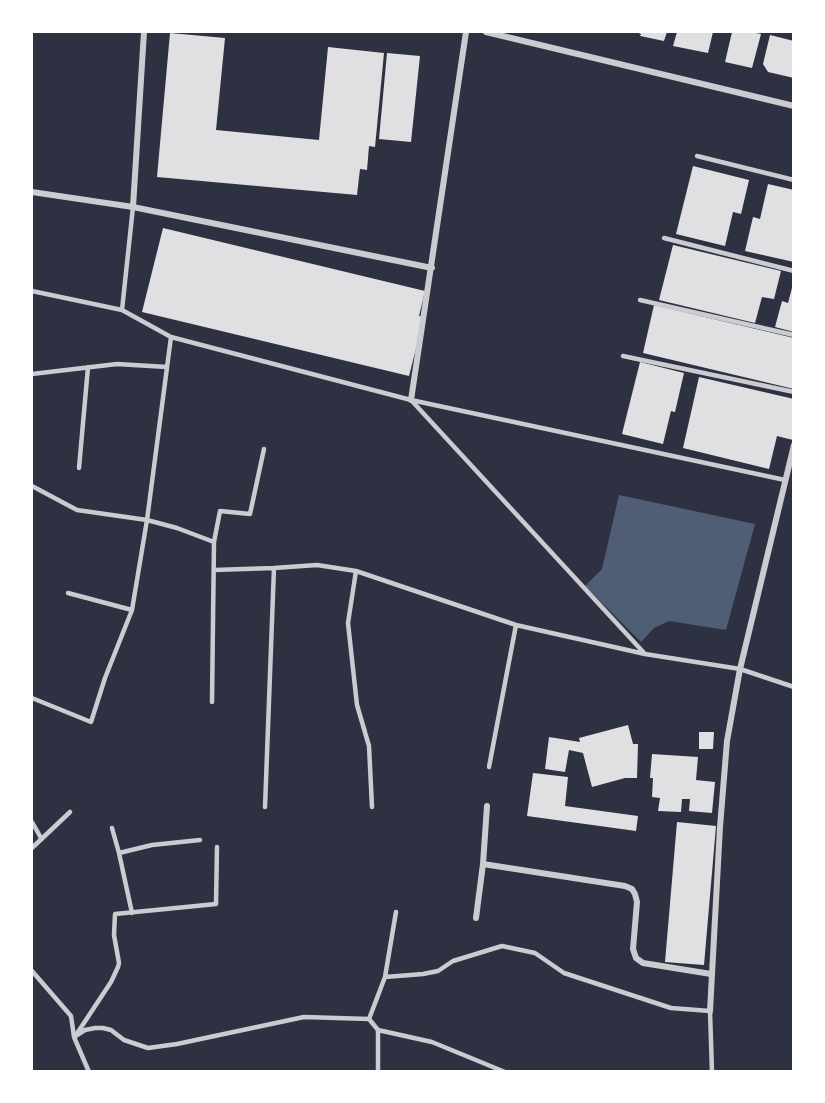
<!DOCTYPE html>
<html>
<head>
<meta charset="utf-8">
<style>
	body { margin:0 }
	#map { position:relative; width:825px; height:1103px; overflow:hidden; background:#2d3142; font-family:Overpass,sans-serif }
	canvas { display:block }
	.frame { position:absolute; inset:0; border:33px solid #fff; pointer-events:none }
</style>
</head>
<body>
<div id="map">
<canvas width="825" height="1103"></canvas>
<div class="frame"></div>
</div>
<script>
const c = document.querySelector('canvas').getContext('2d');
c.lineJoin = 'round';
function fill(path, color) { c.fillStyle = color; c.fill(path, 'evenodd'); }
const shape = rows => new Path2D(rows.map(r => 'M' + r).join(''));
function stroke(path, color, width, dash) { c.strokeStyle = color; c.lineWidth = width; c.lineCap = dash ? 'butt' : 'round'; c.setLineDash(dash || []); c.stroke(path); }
const water = shape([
	[619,495,755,524,726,630,669,621,654,628,641,642,585,586,602,569]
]);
const building = shape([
	[636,32,667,32,664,41,640,36,641,34],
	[677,32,713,32,708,53,673,46],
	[732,32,751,32,761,34,752,68,725,62],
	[170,33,225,38,216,130,319,140,328,47,384,53,375,147,369,146,367,170,360,169,357,195,157,177],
	[770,35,794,41,794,78,768,72,763,64],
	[387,53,420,56,411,142,379,139],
	[693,166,749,180,741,214,733,212,725,246,676,234],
	[768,184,794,190,794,262,745,251,753,217,760,219],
	[163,228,425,291,419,316,424,317,409,376,142,312],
	[673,245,781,271,774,299,762,297,755,323,659,300],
	[793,284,794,284,794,332,775,327,782,301,788,303],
	[654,305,794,338,794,389,643,353],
	[640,362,684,373,675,412,671,411,663,444,622,434],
	[699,377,794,399,793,440,777,436,769,469,683,448],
	[628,725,633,744,638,744,637,778,625,778,592,787,583,753,569,750,565,772,545,769,549,737,580,742,579,738],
	[699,732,714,732,713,749,699,749],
	[652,754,698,757,696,780,715,782,712,813,689,811,690,799,682,799,681,812,658,811,660,798,652,797,653,778,650,778],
	[533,773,568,777,565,806,638,816,636,831,527,816],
	[677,822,716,826,704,965,665,962]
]);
const service = shape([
	[697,156,794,180],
	[664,238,794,271],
	[32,291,122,310,171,337,411,400,785,480],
	[640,300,794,335],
	[122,310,133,207],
	[623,356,794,392],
	[32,374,117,364,167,367],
	[411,400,645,654],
	[79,468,88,367],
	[32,486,77,510,147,520,177,528,214,542],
	[214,570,274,568,317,565,356,571,516,625,645,654,740,669,794,687],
	[356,571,348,623,357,705,369,746,372,807],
	[68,593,132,610],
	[32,698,91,722,105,678,132,610,147,520,171,337],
	[212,702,214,542,220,511,250,514,264,449],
	[489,767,516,625],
	[265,807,274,568],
	[32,822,41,838],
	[112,828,119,853,132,913],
	[32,848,70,812],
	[119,853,152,845,200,840],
	[32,971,71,1016,74,1037,89,1072],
	[385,977,396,912],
	[369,1019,378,1030,432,1042,505,1072],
	[76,1035,111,982,118,967,119,963,114,935,115,914,216,904,217,847],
	[74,1037,85,1030,95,1028,103,1028,111,1030,124,1040,148,1048,177,1044,304,1017,369,1019,385,977,423,974,438,971,453,961,502,946,535,953,564,973,671,1008,710,1011,712,1072],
	[378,1072,378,1030]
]);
const minor = shape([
	[486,32,794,106],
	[32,192,133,207,432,268],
	[133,207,144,32],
	[411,400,466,32],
	[483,864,625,886,632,889,635,894,637,902,633,949,636,958,643,963,711,974],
	[476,918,483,864,487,806],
	[710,1011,720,827,727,741,740,669,794,445]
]);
fill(water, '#4f5d75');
fill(building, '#e0e0e3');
stroke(service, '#caccd0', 4.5);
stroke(minor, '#caccd0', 6);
</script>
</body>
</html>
